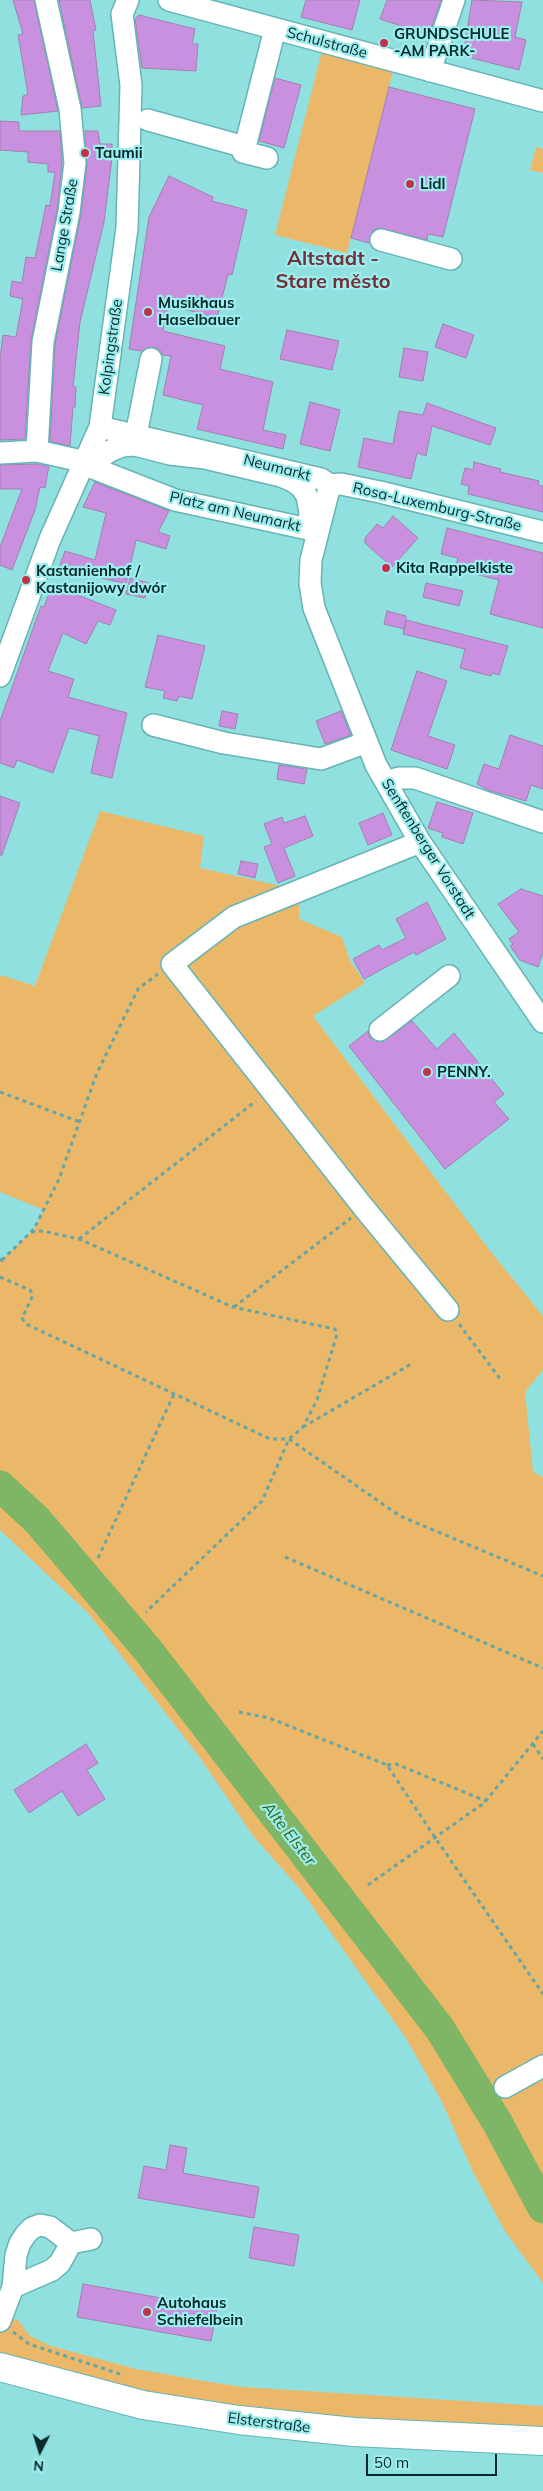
<!DOCTYPE html>
<html>
<head>
<meta charset="utf-8">
<style>
	body { margin:0 }
	#map { position:relative; width:543px; height:2491px; overflow:hidden; background:#91e0e0; font-family:Mulish,sans-serif }
	canvas { display:block }
	.north { position:absolute; left:15px; top:2426px; width:50px; height:50px; -webkit-text-stroke:4px #9eedee; paint-order:stroke; rotate:185deg; font-size:14px; font-weight:700; line-height:20px; text-align:center; color:#072a2a }
	.north::after { content:''; display:block; margin:auto; width:18px; height:22px; background:#072a2a; clip-path:polygon(50% 0,100% 100%,50% 72%,0 100%) }
	.scale { position:absolute; left:366px; top:2454px; width:131px; height:22px; box-sizing:border-box; border:2px solid #072a2a; border-top:0; padding-left:6px; font-size:15px; line-height:18px; white-space:nowrap; color:#072a2a; -webkit-text-stroke:4px #9eedee; paint-order:stroke }
</style>
</head>
<body>
<div id="map">
<canvas width="543" height="2491"></canvas>
<div class="north">N</div>
<div class="scale">50 m</div>
</div>
<script>
const c = document.querySelector('canvas').getContext('2d');
c.lineJoin = 'round';
function fill(path, color) { c.fillStyle = color; c.fill(path, 'evenodd'); }
const shape = rows => new Path2D(rows.map(r => 'M' + r).join(''));
function stroke(path, color, width, dash) { c.strokeStyle = color; c.lineWidth = width; c.lineCap = dash ? 'butt' : 'round'; c.setLineDash(dash || []); c.stroke(path); }
function write(font, color, halo, rows, align = 'center') {
  c.font = font + ' Mulish,sans-serif'; c.lineWidth = 4.5; c.setLineDash([]); c.textBaseline = 'middle'; c.strokeStyle = halo; c.fillStyle = color; for (const [text, x, y, turn = 0] of rows) {
    c.save(); c.translate(x, y); c.rotate((+turn || 0) * Math.PI / 180); c.textAlign = isNaN(turn) ? turn : align; if (halo) c.strokeText(text, 0, 0); c.fillText(text, 0, 0); c.restore();
  }
}
const green = shape([
	[324,43,395,63,347,253,275,235],
	[536,147,543,149,543,173,530,170],
	[100,811,204,836,200,868,299,890,299,919,342,937,350,961,365,983,313,1016,491,1252,543,1316,543,1370,525,1392,533,1472,543,1477,543,2283,505,2231,473,2172,442,2102,406,2038,300,1889,254,1837,198,1755,89,1614,0,1530,0,1259,2,1260,34,1229,44,1210,0,1192,0,977,1,975,35,986],
	[0,2316,18,2320,30,2336,51,2346,136,2369,204,2381,243,2387,543,2406,543,2441,354,2432,0,2366]
]);
const river = shape([
	[0,1486,37,1520,147,1649,440,2029,497,2122,543,2208]
]);
const building = shape([
	[13,0,34,0,58,111,21,115,23,96,28,94,18,35,23,34,13,0],
	[59,0,90,0,96,30,93,31,101,106,82,108,59,0],
	[306,0,360,0,352,30,301,17,306,0],
	[387,0,441,0,429,35,380,19,387,0],
	[472,0,522,2,515,37,526,40,519,70,463,56,472,0],
	[139,15,195,29,192,44,198,44,196,71,142,68,135,19,139,15],
	[275,78,301,85,284,148,259,141,275,78],
	[389,87,475,109,443,237,428,234,427,240,378,228,372,232,369,243,351,238,389,87],
	[0,121,19,122,19,131,60,131,62,163,57,210,31,340,25,439,0,440,0,359,3,335,16,337,23,299,10,296,12,281,22,283,26,257,35,258,46,205,50,206,55,172,48,172,48,164,28,162,28,152,0,150,0,121],
	[85,131,98,131,100,144,112,144,112,158,104,222,80,322,73,387,76,387,75,407,73,407,70,446,50,441,55,344,81,214,87,165,85,131],
	[169,176,213,197,212,201,247,210,232,275,228,274,217,318,168,305,163,331,225,346,220,369,273,382,263,430,286,435,283,449,197,429,203,405,163,395,171,356,163,355,159,349,153,347,141,351,129,349,149,217,169,176],
	[443,324,474,335,466,358,435,347,443,324],
	[287,330,339,341,332,370,280,359,287,330],
	[404,348,428,352,423,381,399,377,404,348],
	[310,402,340,410,330,451,300,444,310,402],
	[427,403,496,428,490,445,432,426,426,456,417,453,411,479,358,467,364,438,393,444,399,411,423,415,427,403],
	[474,462,501,469,500,472,539,481,538,485,543,486,543,512,468,494,469,486,461,484,465,468,473,470,474,462],
	[36,464,49,466,45,488,40,487,35,510,12,570,0,565,0,547,22,489,0,489,0,465,36,464],
	[95,482,169,511,158,532,170,536,166,549,136,540,126,584,59,567,65,551,95,560,106,513,83,507,95,482],
	[393,516,418,538,392,567,365,543,365,538,377,524,383,528,393,516],
	[447,528,543,553,543,628,490,614,499,580,455,569,458,558,441,554,447,528],
	[130,578,149,583,145,598,126,594,130,578],
	[426,583,463,591,459,606,423,597,426,583],
	[52,585,116,610,110,625,98,621,86,644,63,633,48,671,74,679,68,697,127,713,112,778,91,773,99,736,69,728,53,773,17,760,14,768,0,763,0,721,41,606,44,607,52,585],
	[387,611,406,616,406,620,508,646,499,675,492,673,491,676,460,668,465,649,403,634,406,620,404,629,384,624,387,611],
	[158,635,205,646,192,699,179,696,177,701,163,698,165,691,145,687,158,635],
	[417,671,447,681,428,736,455,745,447,769,391,750,417,671],
	[222,711,238,714,235,729,219,726,222,711],
	[341,711,351,735,325,744,316,721,341,711],
	[510,735,543,746,543,789,531,785,526,801,488,790,477,784,484,764,499,769,510,735],
	[279,765,307,769,304,784,277,779,279,765],
	[0,796,20,803,2,855,0,855,0,796],
	[437,802,473,813,463,844,442,837,443,833,428,828,437,802],
	[383,813,392,835,368,845,359,823,383,813],
	[305,816,313,836,284,848,295,876,278,883,264,847,272,844,264,824,282,817,284,823,305,816],
	[241,861,258,864,255,878,238,874,241,861],
	[521,889,543,896,543,952,538,967,520,960,510,946,513,944,509,939,519,932,498,904,521,889],
	[427,902,446,939,416,955,414,952,364,979,353,959,379,945,382,950,406,938,396,919,427,902],
	[412,1021,437,1049,454,1033,504,1094,494,1102,509,1119,445,1169,349,1046,368,1031,370,1038,382,1042,412,1021],
	[86,1744,98,1763,87,1770,105,1799,78,1816,62,1791,29,1813,14,1790,86,1744],
	[170,2145,187,2148,183,2173,259,2187,254,2218,138,2198,144,2166,166,2170,170,2145],
	[254,2227,299,2235,294,2266,249,2258,254,2227],
	[83,2284,217,2308,211,2341,77,2317,83,2284]
]);
const path = shape([
	[0,1092,80,1122],
	[31,1232,43,1231,79,1239,233,1307,330,1328,335,1329,337,1334,317,1400,303,1427,289,1439,262,1501,146,1612],
	[79,1239,256,1101],
	[0,1259,2,1260,0,1266],
	[2,1260,34,1229,59,1179,97,1073,138,989,158,974],
	[0,1277,30,1290,33,1295,22,1318,26,1324,270,1439,289,1439,400,1516,543,1576],
	[234,1307,351,1218],
	[459,1324,501,1380],
	[303,1427,413,1363],
	[285,1557,543,1668],
	[98,1558,174,1394],
	[239,1712,269,1718,387,1765,436,1839,543,1994],
	[533,1744,543,1759],
	[387,1765,396,1764,486,1801],
	[368,1885,484,1803,543,1731],
	[13,2332,29,2344,120,2374]
]);
const minor = shape([
	[169,0,543,101],
	[430,71,454,0],
	[148,120,245,147,275,29],
	[245,147,243,152,267,158],
	[381,240,451,259],
	[100,427,321,479,330,485,311,560,310,583,314,608,376,765,420,842,543,1022],
	[136,435,151,359],
	[135,445,170,454,205,458,281,476,293,481,301,487,307,496,310,513,308,529,175,500,93,468,101,457,110,451,122,446,135,445],
	[37,451,43,342,69,212,75,163,70,109,46,0],
	[0,453,37,451,86,462],
	[330,485,341,484,380,492,543,532],
	[0,676,50,539,100,427,127,228,131,85,122,14,128,0],
	[153,725,224,743,321,759,367,742],
	[386,782,399,778,415,778,543,822],
	[420,842,234,917,172,964,364,1208,448,1310],
	[380,1030,449,976],
	[505,2087,543,2066],
	[13,2287,16,2255,20,2243,26,2234,32,2228,40,2225,50,2227,71,2243],
	[0,2321,13,2287,52,2270,60,2263,71,2243,91,2239]
]);
const major = shape([
	[0,2367,143,2405,239,2420,354,2432,543,2441]
]);
const markers = [
	[384,43,5,"#c2324a"],
	[85,153,5,"#c2324a"],
	[410,184,5,"#c2324a"],
	[148,312,5,"#c2324a"],
	[386,568,5,"#c2324a"],
	[26,580,5,"#c2324a"],
	[427,1072,5,"#c2324a"],
	[147,2312,5,"#c2324a"]
];
const poiNames = [
	["GRUNDSCHULE",394,34],
	["-AM PARK-",394,51],
	["Taumii",95,153],
	["Lidl",420,184],
	["Musikhaus",158,303],
	["Haselbauer",158,320],
	["Kita Rappelkiste",396,568],
	["Kastanienhof /",36,571],
	["Kastanijowy dwór",36,588],
	["PENNY.",437,1072],
	["Autohaus",157,2303],
	["Schiefelbein",157,2320]
];
const streetNames = [
	["Schulstraße",327,43,15],
	["Lange Straße",65,225,-80],
	["Kolpingstraße",111,347,-82],
	["Neumarkt",277,468,14],
	["Rosa-Luxemburg-Straße",437,507,13],
	["Platz am Neumarkt",235,512,13],
	["Senftenberger Vorstadt",428,849,58],
	["Elsterstraße",269,2423,7]
];
const waterNames = [
	["Alte Elster",289,1834,52]
];
const districtNames = [
	["Altstadt -",333,259],
	["Stare město",333,282]
];
fill(green, '#ebb86a');
stroke(river, '#7eb665', 31);
fill(building, '#c990df');
stroke(building, '#a280af', 1);
stroke(minor, '#66b4b5', 24);
stroke(major, '#66b4b5', 30);
stroke(path, '#64a5a5', 3, [4, 4]);
stroke(minor, '#fff', 21);
stroke(major, '#fff', 28);
for (const [x, y, r, color] of markers) { const dot = new Path2D(); dot.arc(x, y, r, 0, 2 * Math.PI); c.fillStyle = color; c.fill(dot); stroke(dot, '#9eedee', 2); }
write('bold 15px', '#072a2a', '#9eedee', poiNames, 'left');
write('15px', '#072a2a', '#9eedee', streetNames);
write('italic 16px', '#316411', '#9eedee', waterNames);
write('bold 20px', '#762f36', '#9eedee', districtNames);
</script>
</body>
</html>
